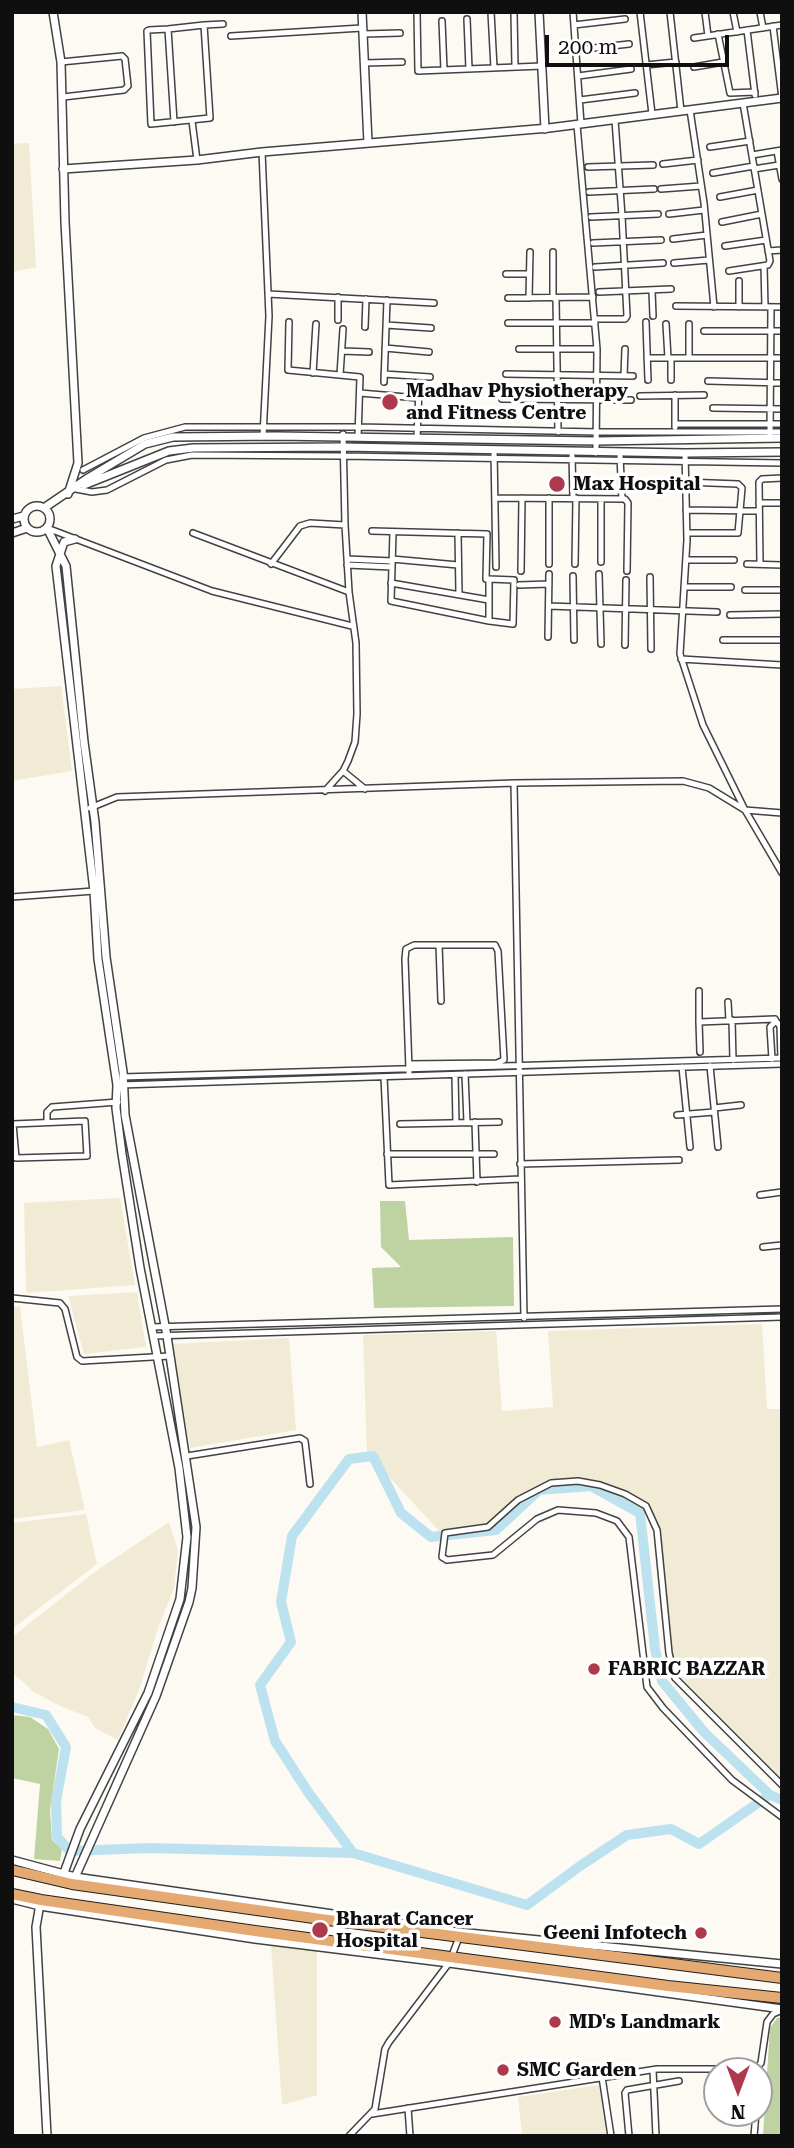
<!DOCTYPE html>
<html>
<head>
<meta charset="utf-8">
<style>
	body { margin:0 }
	#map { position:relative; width:794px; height:2148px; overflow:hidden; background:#fdfaf3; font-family:"Roboto Serif",serif }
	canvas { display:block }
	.frame { position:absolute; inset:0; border:14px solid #0f0f0f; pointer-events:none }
	.north { position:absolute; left:703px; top:2057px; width:70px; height:70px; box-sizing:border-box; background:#fff; border:2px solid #9f9f9f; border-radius:50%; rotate:180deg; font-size:19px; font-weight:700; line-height:28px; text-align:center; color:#0f0f0f }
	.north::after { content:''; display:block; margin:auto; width:24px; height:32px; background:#ae384c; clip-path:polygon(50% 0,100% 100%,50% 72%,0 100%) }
	.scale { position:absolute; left:545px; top:35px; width:184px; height:32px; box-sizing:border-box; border:4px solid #0f0f0f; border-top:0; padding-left:9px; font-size:21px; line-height:24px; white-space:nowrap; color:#0f0f0f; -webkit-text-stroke:5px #fff; paint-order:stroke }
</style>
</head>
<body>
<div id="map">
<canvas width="794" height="2148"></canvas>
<div class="frame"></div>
<div class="north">N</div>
<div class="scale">200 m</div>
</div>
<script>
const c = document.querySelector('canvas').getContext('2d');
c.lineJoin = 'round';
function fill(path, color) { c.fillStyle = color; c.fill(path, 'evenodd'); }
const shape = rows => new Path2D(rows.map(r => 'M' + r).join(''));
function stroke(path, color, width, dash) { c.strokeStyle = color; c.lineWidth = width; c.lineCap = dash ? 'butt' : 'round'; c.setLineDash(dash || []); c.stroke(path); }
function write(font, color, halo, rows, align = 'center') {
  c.font = font + ' "Roboto Serif",serif'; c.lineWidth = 7; c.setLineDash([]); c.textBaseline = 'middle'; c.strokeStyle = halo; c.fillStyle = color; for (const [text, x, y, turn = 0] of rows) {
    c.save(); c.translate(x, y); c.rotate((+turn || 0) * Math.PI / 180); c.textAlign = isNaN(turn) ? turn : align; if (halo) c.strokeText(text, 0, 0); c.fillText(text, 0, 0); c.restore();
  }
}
const farmland = shape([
	[29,143,36,267,12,272,12,144],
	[61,686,72,771,12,781,12,689],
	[120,1198,135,1285,26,1293,24,1203],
	[137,1292,146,1347,84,1354,68,1296],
	[20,1306,37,1447,69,1440,85,1510,12,1519,12,1307],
	[762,1324,767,1409,782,1409,782,1779,671,1667,661,1530,647,1504,626,1492,600,1483,550,1481,525,1492,487,1526,446,1530,441,1533,367,1453,363,1335,496,1331,502,1411,553,1407,548,1331],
	[289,1338,296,1430,190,1448,172,1344],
	[86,1514,97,1564,12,1629,12,1523],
	[169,1522,178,1551,174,1588,157,1631,140,1687,118,1740,95,1728,88,1717,60,1706,34,1692,12,1672,12,1637,96,1571],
	[271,1946,317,1951,317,2095,282,2105],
	[599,2085,607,2136,522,2136,518,2097]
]);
const forest = shape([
	[380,1201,405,1201,409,1240,513,1237,514,1306,374,1308,372,1268,401,1267,381,1247],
	[12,1715,30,1717,48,1729,59,1749,50,1810,52,1840,62,1849,60,1861,34,1859,40,1784,12,1778],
	[782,2017,782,2136,763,2136,770,2028,777,2018]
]);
const river = shape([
	[12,1707,46,1715,66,1747,56,1801,57,1837,70,1851,149,1848,353,1853,308,1792,275,1741,260,1685,291,1642,281,1602,292,1536,349,1459,373,1456,401,1513,431,1537,496,1530,539,1490,591,1486,640,1513,655,1649,662,1681,704,1732,770,1795,782,1800],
	[353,1853,527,1905,580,1866,627,1835,671,1829,699,1844,768,1796]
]);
const minor = shape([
	[417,12,418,71,542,66],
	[491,12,494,68],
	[514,12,515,67],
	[573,12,581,124],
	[640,12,652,114],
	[670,12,681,111],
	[705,12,708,36],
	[733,12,737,32],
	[760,12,763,28],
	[467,19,469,69],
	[442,21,444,70],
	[204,25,210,118,151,124,147,31,149,30,168,29,204,25,223,24],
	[574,25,625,19],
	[773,26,782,98],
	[168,29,174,122],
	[747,30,755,95],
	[363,34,400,33],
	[718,34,730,93,755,92],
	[231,36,362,28],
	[694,38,782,25],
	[576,50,629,44],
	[61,62,122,56,125,59,128,86,124,90,63,97],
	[364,63,402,62],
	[646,65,676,62],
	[694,67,723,62],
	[578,76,631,69],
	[580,100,635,93],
	[690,110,704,203,714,307],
	[192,121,197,160],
	[577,125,597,349,596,453],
	[710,147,750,141],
	[777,151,782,179],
	[262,152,269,316,263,436],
	[752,155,782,150],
	[663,164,698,160],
	[588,167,653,165],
	[754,169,779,165],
	[713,173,754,166],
	[661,189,701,186],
	[589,192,654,189],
	[720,197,758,190],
	[669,214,704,210],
	[591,217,658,214],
	[722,222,762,214],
	[673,239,707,235],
	[593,243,661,240],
	[725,246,766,240],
	[768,251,782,250],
	[553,252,553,298],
	[674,263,709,260],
	[764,266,765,307],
	[595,267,663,263],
	[729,271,768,265,770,261,743,103],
	[506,274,529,274],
	[652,291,653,316],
	[599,292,671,289],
	[268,294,434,303],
	[338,297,338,320],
	[508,298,593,297],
	[529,298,530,252],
	[556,298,558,432],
	[676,306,782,307],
	[739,307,739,281],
	[595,319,625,319,627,316,622,216,615,120],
	[289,322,288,370,360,377,358,437],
	[646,322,648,380],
	[508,323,595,323],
	[666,324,668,358],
	[689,324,689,357],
	[386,325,431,328],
	[365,327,366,299],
	[704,331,782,331],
	[385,348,429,352],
	[519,349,597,349],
	[342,351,369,352],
	[647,358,782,358],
	[313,373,316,324],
	[384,374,430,377],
	[506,374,633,376],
	[340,375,343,329],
	[624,376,625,349],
	[671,380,671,358],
	[708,381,782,383],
	[384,382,387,300],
	[360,393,418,398],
	[675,395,675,427],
	[640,396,704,395],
	[502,399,631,400],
	[713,408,782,409],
	[675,424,782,424],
	[770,435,771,307],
	[417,438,419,389],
	[494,451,496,567],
	[685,453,687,540,680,654,703,725,745,810,782,873],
	[572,456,573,498],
	[620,456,622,499],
	[83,470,144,438,185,427,359,427,597,432,782,432],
	[685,482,738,484,742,488,738,533,687,533],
	[76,489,92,492,107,490,166,460,192,455,342,456,782,463],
	[495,498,625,499,628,503,627,571],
	[549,498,549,564],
	[759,503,782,503],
	[686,510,759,511],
	[47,528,212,591,352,626],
	[372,531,487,534,486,579,489,579],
	[393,532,391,601,489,621],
	[193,533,349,592],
	[458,533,459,594],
	[347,559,392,561],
	[392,559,458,565],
	[686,560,734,560],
	[601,562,601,499],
	[271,564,300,526,310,523,345,525],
	[575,564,576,498],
	[747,564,782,565],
	[760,564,759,482,762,479,782,478],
	[347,565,392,567],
	[521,571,522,498],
	[599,574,601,644],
	[573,576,574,640],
	[650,577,651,649],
	[391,583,489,600,489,621,513,624,514,580,489,579,489,600],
	[519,585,549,584],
	[684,587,731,587],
	[745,590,782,590],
	[549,606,717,612],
	[730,615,782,614],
	[548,637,549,574],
	[723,640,782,640],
	[625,645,626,580],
	[681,659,782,665],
	[343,771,365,789],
	[514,783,524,1318],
	[325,791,343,771,348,761,355,742,357,714,356,643,349,592,345,525,343,434],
	[90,808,117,797,514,783,683,781,709,788,745,810,782,813],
	[12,897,94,891],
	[439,945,441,1001],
	[699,991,699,1022],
	[728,1002,729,1020],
	[732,1020,733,1060],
	[776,1021,780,1026,781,1058],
	[700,1052,699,1022,775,1019,776,1021],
	[772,1059,770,1027,776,1021],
	[409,1064,497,1063,504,1060,498,951,495,945,414,945,406,949,405,959,409,1069,409,1072],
	[710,1066,718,1147],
	[682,1067,690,1147],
	[465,1074,467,1122],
	[455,1075,456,1123],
	[122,1077,782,1058],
	[384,1077,389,1185,520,1179],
	[120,1085,782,1064],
	[714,1108,741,1105],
	[677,1115,714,1112],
	[85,1121,87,1156,16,1158,13,1124,85,1121],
	[47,1122,47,1112,52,1107,118,1102],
	[475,1122,477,1182],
	[400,1124,499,1122],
	[387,1154,494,1154],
	[520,1164,679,1160],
	[760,1195,782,1192],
	[763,1247,782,1245],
	[12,1298,60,1303,65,1309,77,1357,82,1361,170,1356],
	[151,1327,782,1309],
	[153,1336,782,1317],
	[187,1456,300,1438,305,1441,310,1484],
	[782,1785,675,1678,669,1653,657,1530,646,1506,625,1494,600,1485,578,1481,551,1483,518,1500,488,1527,445,1533,442,1557,447,1560,493,1555,537,1519,558,1510,596,1513,617,1521,629,1537,647,1687,663,1708,732,1780,782,1817],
	[653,2070,656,2136],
	[602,2077,611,2136],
	[408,2108,410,2136],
	[372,2114,657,2069,755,2069,761,2063,767,2022,773,2014,782,2010],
	[349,2136,375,2109,385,2049,389,2042,449,1963,460,1935],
	[629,2136,625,2093,627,2090,679,2081],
	[754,2136,756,2113]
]);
const tertiary = shape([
	[53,12,61,62,65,222,78,463,68,494],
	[362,12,368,143],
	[539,12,545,129],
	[63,169,197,160,262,152,549,128,782,98],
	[84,485,169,451,193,448,342,447,685,453,782,452],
	'24 519a13 13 0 1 1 26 0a13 13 0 1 1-26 0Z',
	[44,508,88,478,145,444,173,437,277,436,596,441,782,438],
	[12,519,24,516],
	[47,528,66,566,84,742,95,822,106,957,123,1072,125,1115,167,1336,196,1527,192,1588,189,1602,156,1696,72,1884],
	[12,533,27,528],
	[12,1860,75,1877,458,1932,782,1964],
	[61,1881,80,1829,148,1693,180,1599,187,1537,179,1468,140,1268,122,1154,116,1108,117,1085,98,959,94,891,56,566,64,542,75,539],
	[12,1899,40,1906,255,1939,449,1963,782,2009],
	[40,1904,36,1927,47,2136]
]);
const trunk = shape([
	[12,1870,72,1884,328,1920,782,1978],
	[12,1894,41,1900,255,1931,668,1986,782,1998]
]);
const markers = [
	[390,402,9,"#ae384c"],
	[557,484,9,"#ae384c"],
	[594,1669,7,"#ae384c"],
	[320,1930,9,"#ae384c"],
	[701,1933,7,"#ae384c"],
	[555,2022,7,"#ae384c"],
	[503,2070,7,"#ae384c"]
];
const poiNames = [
	["Madhav Physiotherapy",406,391],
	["and Fitness Centre",406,413],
	["Max Hospital",573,484],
	["FABRIC BAZZAR",608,1669],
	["Bharat Cancer",336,1919],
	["Hospital",336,1941],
	["Geeni Infotech",687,1933,"right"],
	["MD's Landmark",569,2022],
	["SMC Garden",517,2070]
];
fill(farmland, '#f1ebd5');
fill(forest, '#bed3a1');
stroke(river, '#bde2ef', 10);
stroke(minor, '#424242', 8);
stroke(tertiary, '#424242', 10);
stroke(trunk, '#202020', 12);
stroke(minor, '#fff', 5);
stroke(tertiary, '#fff', 7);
stroke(trunk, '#e4aa72', 10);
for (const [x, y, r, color] of markers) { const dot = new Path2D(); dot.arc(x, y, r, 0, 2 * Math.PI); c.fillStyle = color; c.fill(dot); stroke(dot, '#fff', 2.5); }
write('bold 19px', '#0f0f0f', '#fff', poiNames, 'left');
</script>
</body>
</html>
